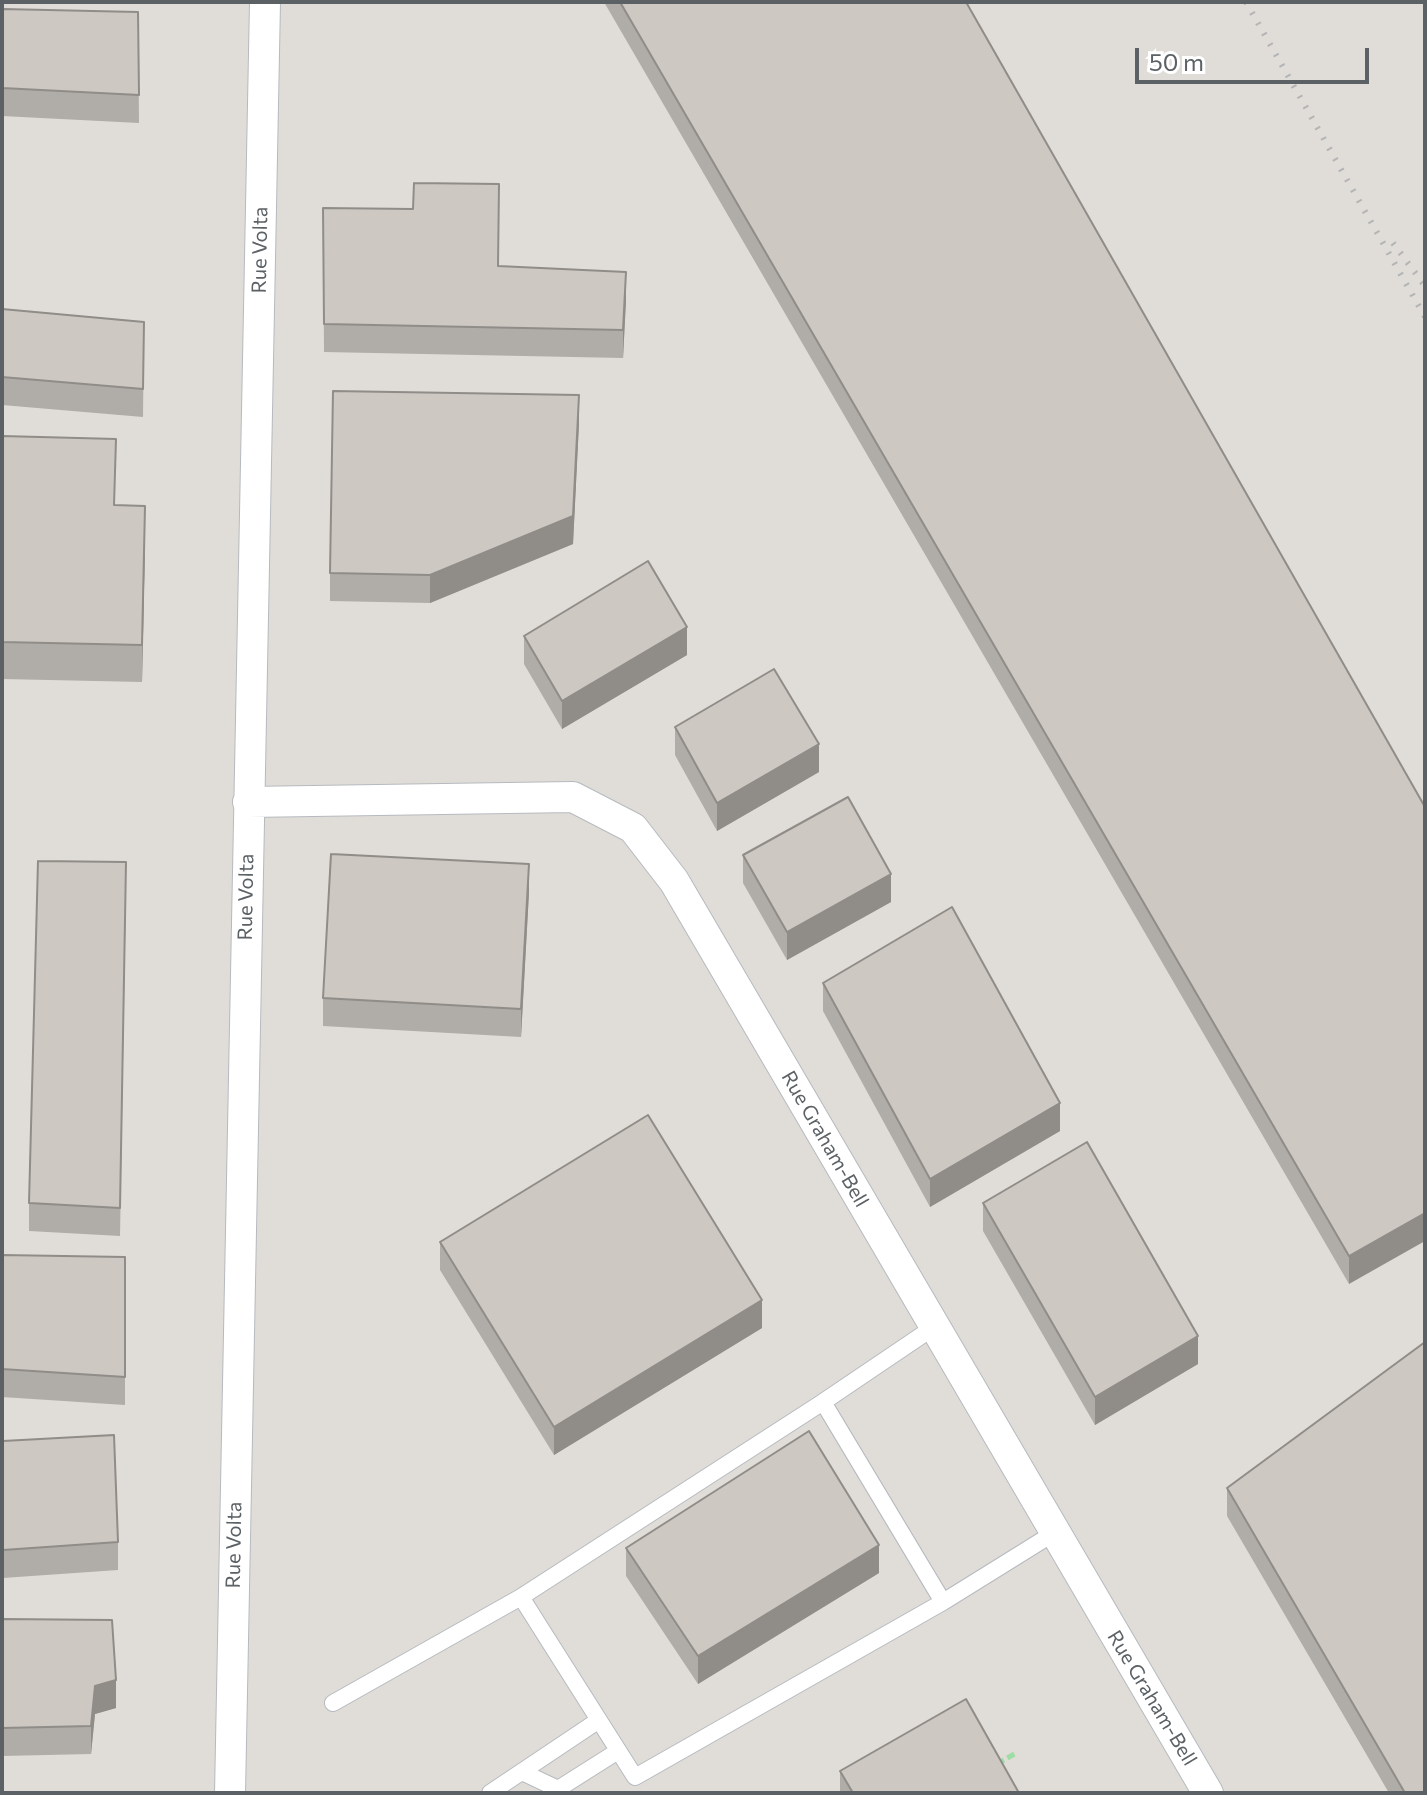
<!DOCTYPE html>
<html>
<head>
<meta charset="utf-8">
<style>
	body { margin:0 }
	#map { position:relative; width:1427px; height:1795px; overflow:hidden; background:#efebe3; font-family:Commissioner,sans-serif }
	canvas { display:block }
	.frame { position:absolute; inset:0; border:4px solid #5b6165; pointer-events:none }
	.scale { position:absolute; left:1135px; top:48px; width:234px; height:36px; box-sizing:border-box; border:4px solid #5b6165; border-top:0; padding-left:10px; font-size:24px; line-height:28px; white-space:nowrap; color:#5b6165; -webkit-text-stroke:6px #fff; paint-order:stroke }
</style>
</head>
<body>
<div id="map">
<canvas width="1427" height="1795"></canvas>
<div class="frame"></div>
<div class="scale">50 m</div>
</div>
<script>
const c = document.querySelector('canvas').getContext('2d');
c.lineJoin = 'round';
function fill(path, color) { c.fillStyle = color; c.fill(path, 'evenodd'); }
const shape = rows => new Path2D(rows.map(r => 'M' + r).join(''));
function stroke(path, color, width, dash) { c.strokeStyle = color; c.lineWidth = width; c.lineCap = dash ? 'butt' : 'round'; c.setLineDash(dash || []); c.stroke(path); }
function write(font, color, halo, rows, align = 'center') {
  c.font = font + ' Commissioner,sans-serif'; c.lineWidth = 6; c.setLineDash([]); c.textBaseline = 'middle'; c.strokeStyle = halo; c.fillStyle = color; for (const [text, x, y, turn = 0] of rows) {
    c.save(); c.translate(x, y); c.rotate((+turn || 0) * Math.PI / 180); c.textAlign = isNaN(turn) ? turn : align; if (halo) c.strokeText(text, 0, 0); c.fillText(text, 0, 0); c.restore();
  }
}
const industrial = shape([
	[2,2,1425,2,1425,1793,2,1793]
]);
const path = shape([
	[997,1764,1016,1753]
]);
const lane = shape([
	[934,1327,823,1402,943,1602,1054,1533],
	[521,1597,635,1777,943,1602],
	[333,1703,521,1597,823,1402],
	[522,1772,558,1789,618,1751],
	[490,1793,599,1720]
]);
const street = shape([
	[248,802,573,797,633,828,674,881,1208,1793],
	[230,1793,265,2]
]);
const rail = shape([
	[1246,2,1425,317],
	[1393,243,1425,286]
]);
const wall = shape([
	[604,2,966,2,1425,807,1349,1284],
	[2,9,138,12,139,123,2,116],
	[323,208,498,266,626,300,623,358,324,352],
	[2,309,144,322,143,417,2,405],
	[579,423,573,544,430,603,330,601,330,573],
	[2,436,115,506,145,542,142,682,2,679],
	[524,636,687,655,562,729,524,664],
	[675,727,819,772,717,831,675,755],
	[743,855,891,902,787,960,743,883],
	[126,890,120,1236,29,1231,29,1203],
	[529,892,521,1037,323,1026,323,998],
	[823,983,1060,1131,930,1207,823,1011],
	[983,1203,1198,1364,1095,1425,983,1231],
	[440,1242,762,1328,554,1455,440,1270],
	[2,1255,125,1257,125,1405,2,1397],
	[1227,1488,1425,1793,1389,1793,1227,1516],
	[118,1542,118,1570,3,1578,3,1550],
	[626,1548,879,1573,698,1684,626,1576],
	[2,1619,116,1708,95,1714,91,1754,2,1756],
	[840,1771,1019,1793,840,1793]
]);
const shadedWall = shape([
	[626,272,626,300,623,358,623,330],
	[579,395,579,423,573,544,430,603,430,575],
	[145,506,145,542,142,682,142,645],
	[687,627,687,655,562,729,562,701],
	[819,744,819,772,717,831,717,803],
	[529,864,529,892,521,1037,521,1009],
	[891,874,891,902,787,960,787,932],
	[1060,1103,1060,1131,930,1207,930,1179],
	[1425,1213,1425,1241,1349,1284,1349,1256],
	[762,1300,762,1328,554,1455,554,1427],
	[1198,1336,1198,1364,1095,1425,1095,1397],
	[879,1545,879,1573,698,1684,698,1656],
	[116,1680,116,1708,95,1714,91,1754,91,1726,95,1686]
]);
const building = shape([
	[620,2,966,2,1425,807,1425,1213,1349,1256,620,2],
	[2,9,138,12,139,95,2,88,2,9],
	[414,183,499,184,498,266,626,272,623,330,324,324,323,208,413,209,414,183],
	[2,309,144,322,143,389,2,377,2,309],
	[333,391,579,395,573,516,430,575,330,573,333,391],
	[2,436,116,439,114,505,145,506,142,645,2,642,2,436],
	[648,561,687,627,562,701,524,636,648,561],
	[774,669,819,744,717,803,675,727,774,669],
	[848,797,891,874,787,932,743,855,848,797],
	[331,854,529,864,521,1009,323,998,331,854],
	[38,861,126,862,120,1208,29,1203,38,861],
	[952,907,1060,1103,930,1179,823,983,952,907],
	[648,1115,762,1300,554,1427,440,1242,648,1115],
	[1087,1142,1198,1336,1095,1397,983,1203,1087,1142],
	[2,1255,125,1257,125,1377,2,1369,2,1255],
	[1425,1342,1425,1793,1405,1793,1227,1488,1425,1342],
	[809,1431,879,1545,698,1656,626,1548,809,1431],
	[114,1435,118,1542,3,1550,3,1441,114,1435],
	[2,1619,112,1620,116,1680,95,1686,91,1726,2,1728,2,1619],
	[966,1699,1019,1793,853,1793,840,1771,966,1699]
]);
const streetNames = [
	["Rue Volta",260,250,-89],
	["Rue Volta",246,897,-89],
	["Rue Graham-Bell",825,1139,60],
	["Rue Volta",234,1545,-89],
	["Rue Graham-Bell",1152,1698,59]
];
fill(industrial, '#e0ddd8');
stroke(lane, '#b6babf', 18);
stroke(street, '#b6babf', 32);
stroke(path, '#9edda6', 5, [8, 4]);
stroke(lane, '#fff', 16);
stroke(street, '#fff', 30);
stroke(rail, '#b3b4b5', 6, [2, 10]);
fill(wall, '#b0aca7');
fill(shadedWall, '#908c88');
fill(building, '#cdc8c2');
stroke(building, '#908c88', 2);
write('20px', '#5b6165', '#fff', streetNames);
</script>
</body>
</html>
